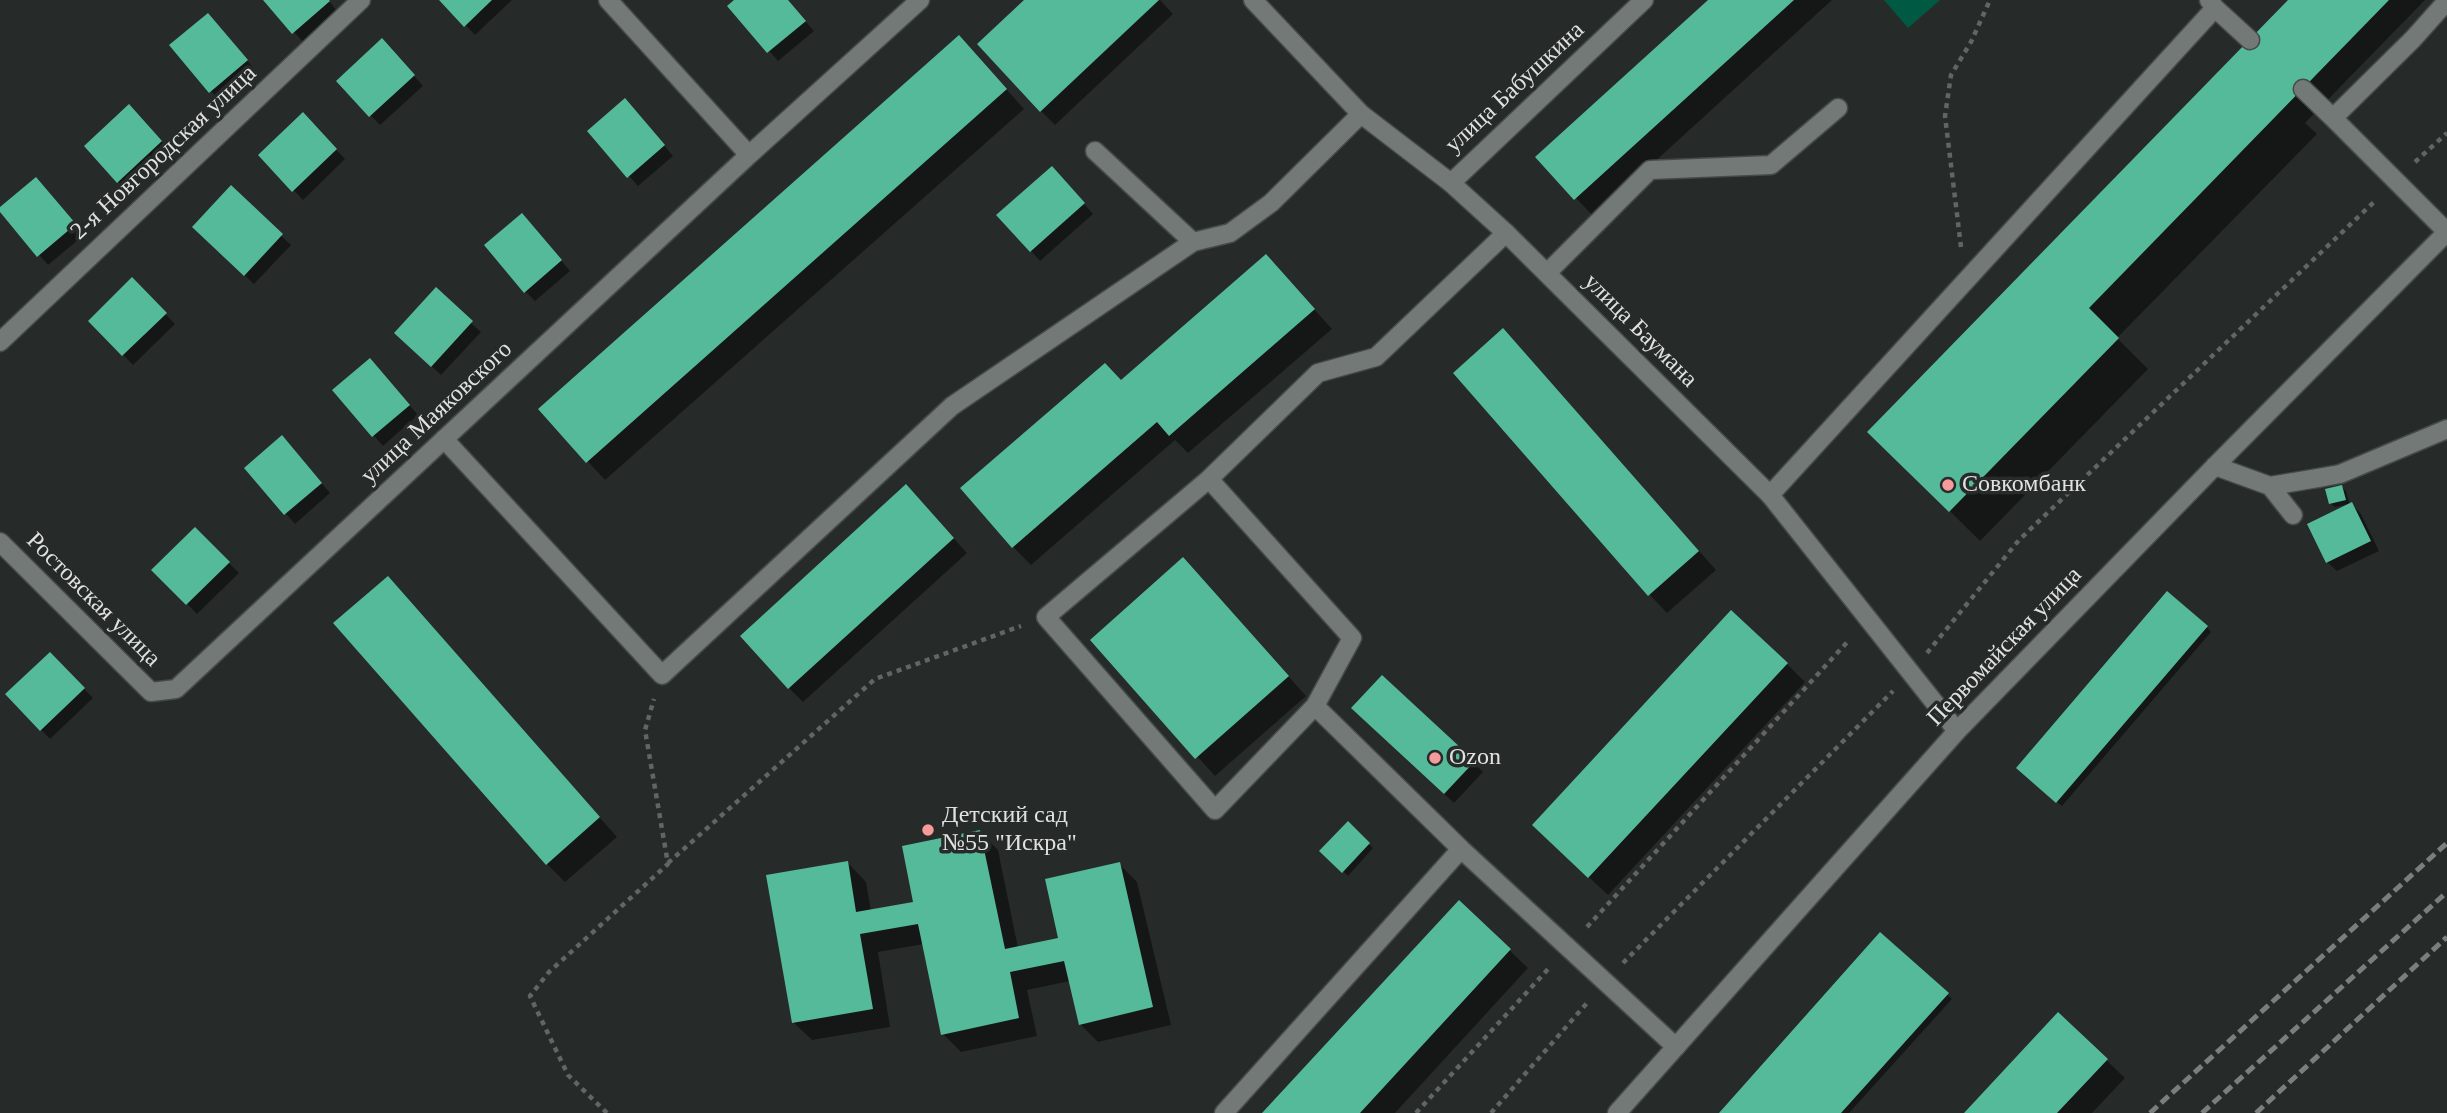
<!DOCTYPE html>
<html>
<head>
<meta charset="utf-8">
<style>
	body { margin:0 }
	canvas { display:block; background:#262b29 }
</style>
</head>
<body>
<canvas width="2447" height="1113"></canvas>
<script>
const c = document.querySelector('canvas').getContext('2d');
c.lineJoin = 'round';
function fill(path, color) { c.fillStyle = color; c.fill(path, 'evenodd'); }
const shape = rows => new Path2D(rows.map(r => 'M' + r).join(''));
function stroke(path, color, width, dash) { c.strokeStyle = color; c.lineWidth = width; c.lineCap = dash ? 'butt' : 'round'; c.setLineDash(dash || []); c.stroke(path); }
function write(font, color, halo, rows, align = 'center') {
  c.font = font + ' Georgia,serif'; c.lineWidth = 7; c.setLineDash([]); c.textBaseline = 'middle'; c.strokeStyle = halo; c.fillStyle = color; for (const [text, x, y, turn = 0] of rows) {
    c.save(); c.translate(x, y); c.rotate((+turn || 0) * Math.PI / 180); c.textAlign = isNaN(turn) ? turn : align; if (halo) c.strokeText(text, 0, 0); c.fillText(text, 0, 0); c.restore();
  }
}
const green = shape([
	[1884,0,1940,0,1908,28]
]);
const shadow = shape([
	[266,0,328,0,338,12,303,42],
	[441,0,512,0,475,35],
	[737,0,787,0,814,31,778,61,730,6],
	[1027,0,1160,0,1173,14,1055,125,1041,111],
	[1710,0,1832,0,1594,217,1538,158],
	[2291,0,2425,0,2305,123,2317,134,2117,338,2148,369,1980,541,1870,432],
	[217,25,256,71,220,101,211,91],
	[391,50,423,86,380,125,338,81],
	[977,56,1024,109,605,480,540,410],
	[635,110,673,156,638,186,590,131],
	[303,115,345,159,303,200,260,155],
	[139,116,171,152,128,191,118,182],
	[1061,178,1093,214,1040,261,999,215],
	[231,188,291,245,254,284,204,237],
	[45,189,84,235,48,265,0,210],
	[531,225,570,271,535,301,526,292],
	[1266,256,1332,329,1188,453,1175,440,1031,565,1013,547,1122,382],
	[132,280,175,324,133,365,90,321],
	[471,323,481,332,441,375,406,343],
	[1503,331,1716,570,1667,613,1649,594],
	[379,370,418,415,383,446,334,390],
	[291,447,330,493,295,524,246,468],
	[2342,487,2346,491,2350,505,2352,504,2361,514,2379,551,2337,571,2327,562,2349,504,2335,507,2330,503],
	[920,501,967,553,803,702,789,688],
	[195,529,239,573,197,614,154,570],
	[1183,559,1306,696,1215,776,1092,640],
	[388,578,617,837,565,882,547,864],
	[2207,627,2211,632,2062,806,2022,773],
	[50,654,93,698,50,739,8,695],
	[1787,664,1805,682,1608,895,1552,843],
	[1382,677,1483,772,1454,803,1363,718],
	[1348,824,1373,848,1348,876,1322,851],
	[980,832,998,850,1018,948,1060,939,1119,864,1137,882,1171,1025,1098,1042,1080,1024,1070,981,1027,990,1037,1036,961,1052,943,1034,924,944,878,952,890,1027,812,1040,793,1022,848,863,866,882,871,911,915,903],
	[1459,902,1528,968,1395,1113,1264,1113],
	[1881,935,1952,999,1849,1113,1721,1113],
	[2058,1014,2125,1078,2092,1113,1966,1113]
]);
const building = shape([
	[263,0,329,0,330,1,292,34],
	[439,0,492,0,464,27],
	[734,0,788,0,806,21,767,53,727,6],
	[1024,0,1159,0,1040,112,977,44],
	[1708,0,1794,0,1574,200,1535,157],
	[2288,0,2389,0,2089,308,2119,338,1949,512,1867,432],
	[208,13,248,60,209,93,169,45],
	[959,35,1007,89,586,463,538,409],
	[382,38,415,75,369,117,336,81],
	[625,98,665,145,627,178,587,131],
	[129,104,162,141,117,183,84,146],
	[303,112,337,149,292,192,258,155],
	[1052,166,1085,203,1030,252,996,215],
	[36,177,76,224,37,257,0,212,0,207],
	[231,185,283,234,244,276,192,227],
	[522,213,562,260,524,293,484,245],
	[1266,254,1315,309,1169,436,1157,422,1012,548,960,488,1105,363,1121,380],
	[132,277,167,313,122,356,88,321],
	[436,287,473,321,431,367,394,333],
	[1503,328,1699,551,1648,596,1453,373],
	[370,358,410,405,372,437,332,390],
	[282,435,322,483,284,515,244,468],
	[906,484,954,538,788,689,740,636],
	[2342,485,2346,500,2329,504,2325,489],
	[2352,502,2371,541,2326,563,2307,524],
	[195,527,230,562,186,605,151,570],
	[1183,557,1289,676,1195,759,1090,640],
	[388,576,600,817,546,865,333,623],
	[2167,591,2208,626,2056,803,2016,768],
	[1731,610,1788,663,1588,878,1532,825],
	[50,652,85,688,40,731,5,694],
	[1382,675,1475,761,1444,794,1351,708],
	[1348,821,1370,843,1342,873,1319,851],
	[980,830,1005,949,1058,938,1045,879,1120,862,1153,1007,1079,1025,1064,961,1010,972,1019,1018,941,1035,918,924,860,934,873,1009,792,1023,766,875,848,861,856,912,913,902,902,846],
	[1459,900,1511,949,1360,1113,1262,1113],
	[1880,932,1949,993,1841,1113,1719,1113],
	[2058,1012,2108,1059,2057,1113,1964,1113]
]);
const path = shape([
	[2415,162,2447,133],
	[1961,247,1945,116,1951,75,1971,42,1990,0],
	[1927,653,2019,540,2376,200],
	[668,863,875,679,1021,626],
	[1587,927,1850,639],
	[1623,963,1893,691],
	[607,1113,568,1075,530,996,549,972,668,864,645,730,654,699],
	[1416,1113,1550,967],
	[1491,1113,1587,1003]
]);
const lane = shape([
	[2215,8,2250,40],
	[2303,89,2333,118],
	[1095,151,1193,242,1230,233,1271,203,1361,114],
	[2447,232,2333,118,2413,39,2447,1],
	[1547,273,1650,170,1771,165,1838,108],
	[444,439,662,675,952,406,1193,242],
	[2215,466,2270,486,2318,478,2340,474,2447,429],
	[1209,479,1318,373,1376,357,1506,233],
	[2270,486,2293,515],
	[1770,495,2215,8,2209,0],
	[1315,706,1352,638,1209,479,1046,617,1215,810,1315,706,1461,849,1676,1047],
	[1224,1113,1461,849]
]);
const street = shape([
	[608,0,749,155,920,0],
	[1253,0,1361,114,1451,183,1506,233,1770,495,1957,731],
	[1451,183,1644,0],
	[0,342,361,0],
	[0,542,151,692,176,689,749,155]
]);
const secondary = shape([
	[1617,1113,1957,731,2215,466,2447,232]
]);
const rail = shape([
	[2150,1113,2447,843],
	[2202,1113,2447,892],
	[2256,1113,2447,937]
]);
const markers = [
	[1948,485,7,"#f59b9b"],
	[1435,758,7,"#f59b9b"],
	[928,830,7,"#f59b9b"]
];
const streetNames = [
	["улица Бабушкина",1515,88,-43],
	["2-я Новгородская улица",164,153,-43],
	["улица Баумана",1640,331,45],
	["улица Маяковского",437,413,-43],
	["Ростовская улица",93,600,45],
	["Первомайская улица",2005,647,-46]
];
const poiNames = [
	["Совкомбанк",1962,485],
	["Ozon",1449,758],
	["Детский сад",942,816],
	["№55 \"Искра\"",942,844]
];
fill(green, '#005943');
fill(shadow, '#0007');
fill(building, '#55ba99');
stroke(lane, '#454a48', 21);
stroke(street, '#454a48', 21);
stroke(secondary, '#454a48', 21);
stroke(path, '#616563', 4.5, [5, 5]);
stroke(lane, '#737976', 18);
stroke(street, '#737976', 18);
stroke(secondary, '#737976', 18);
stroke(rail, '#7a7f7d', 5, [10, 5]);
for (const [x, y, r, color] of markers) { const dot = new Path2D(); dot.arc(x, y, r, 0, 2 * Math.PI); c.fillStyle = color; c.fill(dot); stroke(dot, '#262b29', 2.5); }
write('24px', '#dfe2e1', '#262b29', streetNames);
write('24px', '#dfe2e1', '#262b29', poiNames, 'left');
</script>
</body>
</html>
